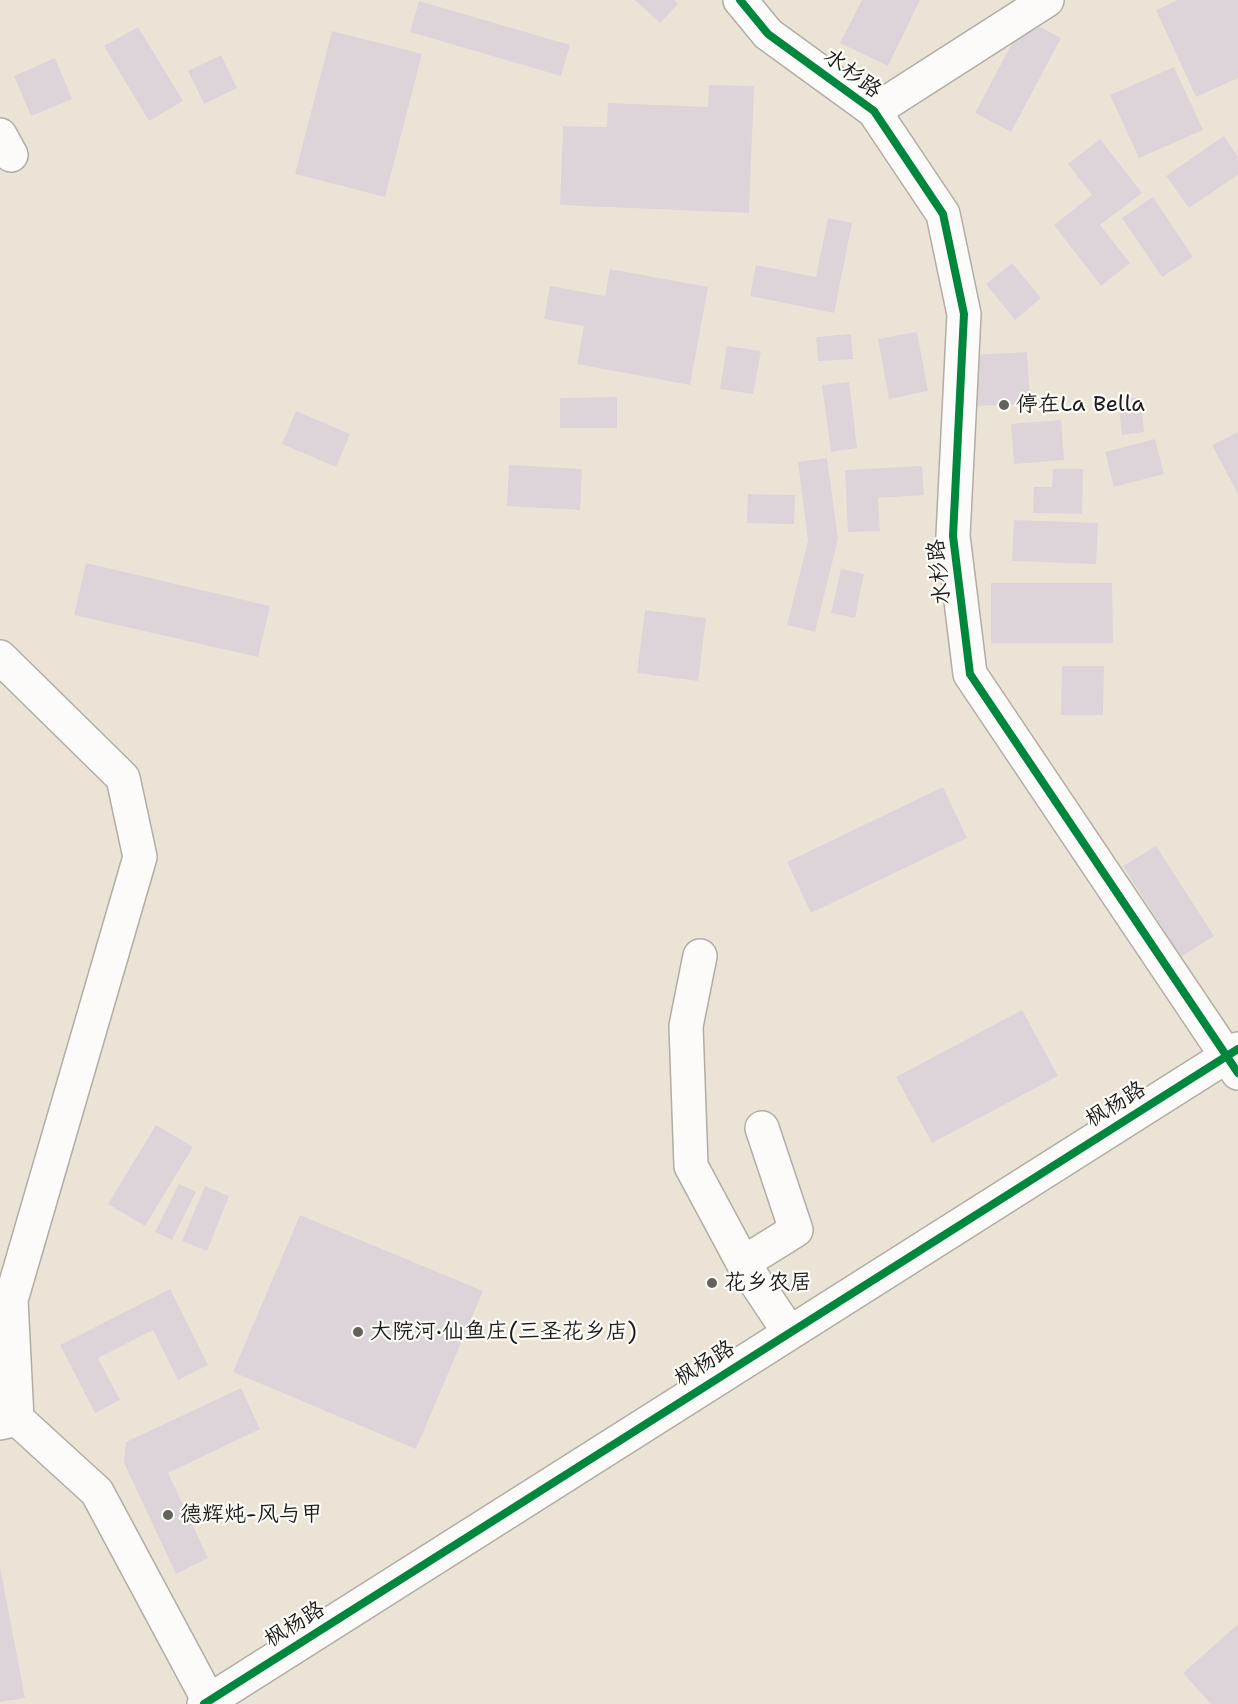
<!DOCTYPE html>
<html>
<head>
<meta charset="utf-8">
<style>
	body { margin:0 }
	canvas { display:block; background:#ebe4d6 }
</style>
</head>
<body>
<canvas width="1238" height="1704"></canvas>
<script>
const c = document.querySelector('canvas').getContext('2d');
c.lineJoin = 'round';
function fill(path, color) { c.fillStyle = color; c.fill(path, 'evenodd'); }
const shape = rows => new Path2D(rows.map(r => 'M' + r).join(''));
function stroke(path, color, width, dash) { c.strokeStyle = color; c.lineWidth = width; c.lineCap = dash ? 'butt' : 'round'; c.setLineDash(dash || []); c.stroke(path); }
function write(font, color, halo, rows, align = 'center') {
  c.font = font + ' "Shantell Sans","LXGW WenKai TC",sans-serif'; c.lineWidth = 4.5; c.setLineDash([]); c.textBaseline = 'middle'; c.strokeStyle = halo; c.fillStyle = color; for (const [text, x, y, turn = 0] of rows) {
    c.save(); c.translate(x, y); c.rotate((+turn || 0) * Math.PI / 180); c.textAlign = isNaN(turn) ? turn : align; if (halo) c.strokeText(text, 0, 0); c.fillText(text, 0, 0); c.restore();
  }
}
const building = shape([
	[635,0,674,0,678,4,660,23],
	[862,0,920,0,888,66,840,43],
	[1178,0,1238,0,1238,78,1196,97,1156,10],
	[419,1,570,45,561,76,410,32],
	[1025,19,1061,38,1011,132,975,113],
	[138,27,183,101,149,121,104,46],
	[332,31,422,54,385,197,295,174],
	[221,55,237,88,204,104,188,71],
	[55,58,72,99,31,116,14,76],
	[1174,67,1203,130,1139,158,1110,95],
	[709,85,754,86,749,213,560,205,563,126,607,127,608,103,708,107],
	[1224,136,1238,157,1238,175,1189,208,1166,176],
	[1100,139,1142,193,1100,225,1130,263,1101,286,1054,225,1092,195,1068,164],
	[1153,197,1193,257,1162,277,1122,218],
	[828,218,852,223,834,313,750,296,756,265,816,277],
	[1012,263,1041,298,1015,320,986,284],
	[610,269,708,287,690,385,577,364,584,326,544,319,550,286,605,296],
	[917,332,928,391,889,399,878,339],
	[851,334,853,359,818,361,816,337],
	[727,346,761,351,753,394,720,389],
	[1027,352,1030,404,976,406,973,355],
	[849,382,857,448,831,452,822,385],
	[617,397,617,428,560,428,560,398],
	[1141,397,1144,432,1122,435,1118,399],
	[296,411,350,434,336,467,282,444],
	[1061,420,1064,460,1014,464,1011,424],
	[1238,432,1238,494,1212,445],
	[1155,439,1164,474,1114,487,1105,452],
	[827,458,838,539,815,632,787,625,808,541,798,462],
	[509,465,582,469,580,510,507,506],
	[922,466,924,495,878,498,880,531,848,532,845,470],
	[1053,469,1083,469,1082,514,1033,513,1034,487,1052,487],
	[748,494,795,495,794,524,747,523],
	[1014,520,1098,523,1096,564,1012,561],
	[86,563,270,606,258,657,74,615],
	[841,569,864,574,855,618,831,613],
	[991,583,1112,583,1113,643,991,643],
	[645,610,706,618,698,681,637,673],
	[1062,666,1104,666,1103,715,1061,715],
	[943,787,967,838,811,913,787,862],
	[1156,846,1214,936,1181,957,1123,866],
	[1022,1010,1058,1076,932,1143,896,1077],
	[156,1125,193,1147,145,1226,108,1204],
	[179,1184,196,1192,172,1240,155,1232],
	[205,1186,229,1196,207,1251,182,1241],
	[300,1215,483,1291,416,1449,233,1372],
	[170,1289,208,1365,178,1380,153,1330,98,1358,120,1400,95,1413,60,1345],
	[241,1388,260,1429,168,1473,208,1558,176,1574,124,1463,126,1442],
	[0,1567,25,1698,0,1702],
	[1238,1624,1238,1704,1211,1704,1183,1673]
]);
const street = shape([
	[740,0,768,34,874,111,943,214,964,314,953,536,970,674,1238,1073],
	[874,111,1047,0],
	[0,135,11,155],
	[0,657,123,778,140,857,11,1300,17,1419],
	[700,956,686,1026,691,1166,743,1263],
	[762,1128,796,1230,743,1263,789,1332],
	[0,1423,17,1419,97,1492,209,1701],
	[204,1704,1238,1049]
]);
const cycleway = shape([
	[740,0,768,34,874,111,943,214,964,314,953,536,970,674,1238,1073],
	[204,1704,1238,1049]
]);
const markers = [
	[1004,405,6,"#64625d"],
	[712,1283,6,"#64625d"],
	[358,1332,6,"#64625d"],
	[168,1515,6,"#64625d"]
];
const streetNames = [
	["水杉路",852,74,37],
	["水杉路",940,572,-96],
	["枫杨路",1116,1105,-32],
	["枫杨路",705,1364,-32],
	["枫杨路",295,1625,-32]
];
const poiNames = [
	["停在La Bella",1016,405],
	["花乡农居",724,1283],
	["大院河·仙鱼庄(三圣花乡店)",370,1332],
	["德辉炖-风与甲",180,1515]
];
fill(building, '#ddd4da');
stroke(street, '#b1ada4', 36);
stroke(street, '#fcfbf9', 33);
stroke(cycleway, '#00873e', 8);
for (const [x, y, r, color] of markers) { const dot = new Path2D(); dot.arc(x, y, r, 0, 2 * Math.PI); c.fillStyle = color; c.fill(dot); stroke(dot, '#fdfcf7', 2); }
write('22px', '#1c1c1c', '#fdfcf7', streetNames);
write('22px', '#1c1c1c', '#fdfcf7', poiNames, 'left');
</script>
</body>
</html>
